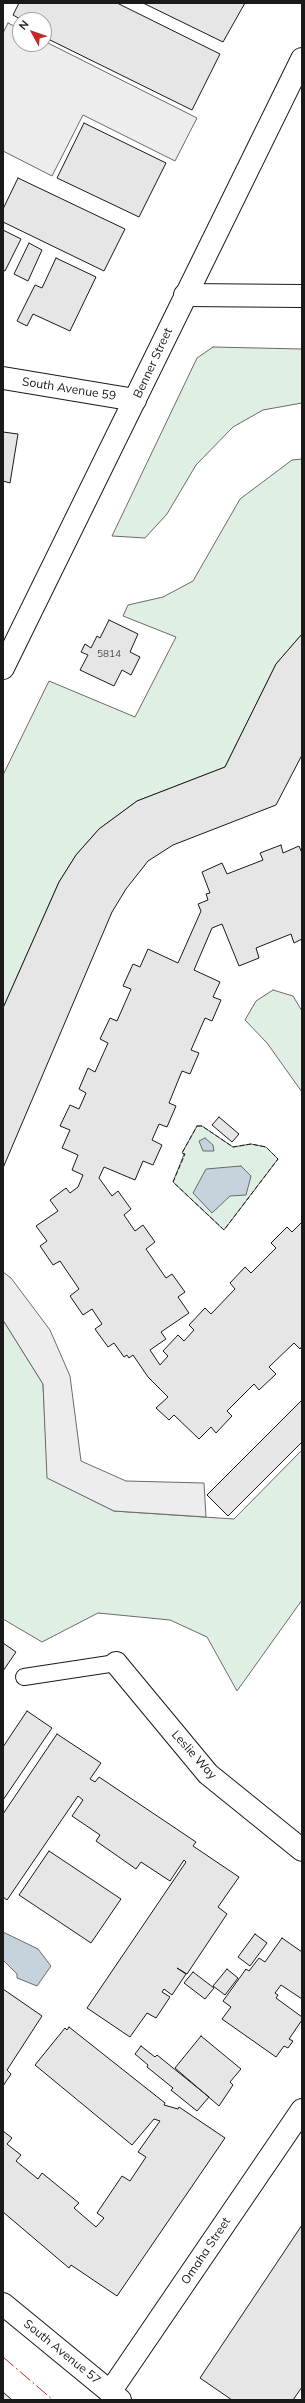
<!DOCTYPE html>
<html>
<head>
<meta charset="utf-8">
<style>
	body { margin:0 }
	#map { position:relative; width:305px; height:2403px; overflow:hidden; background:#fff; font-family:Mulish,sans-serif }
	canvas { display:block }
	.frame { position:absolute; inset:0; border:4px solid #1a1a1a; pointer-events:none }
	.north { position:absolute; left:12px; top:12px; width:40px; height:40px; box-sizing:border-box; background:#fff; border:1px solid #a3a3a3; border-radius:50%; rotate:310deg; font-size:11px; font-weight:700; line-height:16px; text-align:center; color:#1a1a1a }
	.north::after { content:''; display:block; margin:auto; width:14px; height:18px; background:#c62828; clip-path:polygon(50% 0,100% 100%,50% 72%,0 100%) }
</style>
</head>
<body>
<div id="map">
<canvas width="305" height="2403"></canvas>
<div class="frame"></div>
<div class="north">N</div>
</div>
<script>
const c = document.querySelector('canvas').getContext('2d');
c.lineJoin = 'round';
function fill(path, color) { c.fillStyle = color; c.fill(path, 'evenodd'); }
const shape = rows => new Path2D(rows.map(r => 'M' + r).join(''));
function stroke(path, color, width, dash) { c.strokeStyle = color; c.lineWidth = width; c.lineCap = dash ? 'butt' : 'round'; c.setLineDash(dash || []); c.stroke(path); }
function write(font, color, halo, rows, align = 'center') {
  c.font = font + ' Mulish,sans-serif'; c.lineWidth = 3; c.setLineDash([]); c.textBaseline = 'middle'; c.strokeStyle = halo; c.fillStyle = color; for (const [text, x, y, turn = 0] of rows) {
    c.save(); c.translate(x, y); c.rotate((+turn || 0) * Math.PI / 180); c.textAlign = isNaN(turn) ? turn : align; if (halo) c.strokeText(text, 0, 0); c.fillText(text, 0, 0); c.restore();
  }
}
const green = shape([
	[213,347,302,349,302,403,263,410,233,427,196,465,167,514,145,538,112,536,197,358,213,347],
	[302,459,302,634,276,664,225,767,137,801,99,829,76,855,59,882,3,1008,3,775,49,681,135,717,176,637,123,616,128,605,163,597,193,581,240,499,292,460,302,459],
	[273,990,293,996,302,1011,302,1092,267,1043,245,1020,256,1001,273,990],
	[197,1126,202,1126,233,1147,251,1144,266,1147,278,1159,224,1230,173,1182,184,1154,182,1153,197,1126],
	[3,1320,43,1384,48,1478,114,1511,234,1519,302,1450,302,1600,237,1691,207,1637,170,1620,98,1613,42,1642,3,1619,3,1320]
]);
const parking = shape([
	[8,23,20,29,20,44,44,44,44,41,197,118,175,161,83,115,52,176,3,151,3,33,8,23],
	[3,1272,11,1278,50,1330,70,1376,81,1461,126,1481,204,1483,206,1517,114,1511,47,1478,43,1384,3,1320,3,1272]
]);
const water = shape([
	[205,1138,213,1145,214,1151,203,1151,199,1141,205,1138],
	[241,1166,251,1176,246,1195,230,1196,212,1213,193,1193,206,1169,241,1166],
	[3,1932,38,1949,51,1966,37,1986,17,1978,17,1974,3,1960,3,1932]
]);
const building = shape([
	[19,3,117,3,220,54,192,110,44,37,44,20,22,20,13,15,19,3],
	[143,3,245,3,223,42,143,3],
	[84,123,166,163,139,217,57,178,84,123],
	[18,178,125,229,104,271,3,222,3,209,18,178],
	[3,230,21,239,5,271,3,270,3,230],
	[29,243,42,250,28,281,14,274,29,243],
	[56,258,96,277,70,331,33,314,27,326,17,321,35,285,42,288,56,258],
	[3,432,18,434,10,483,3,481,3,432],
	[109,620,138,634,130,652,140,657,131,675,122,670,114,686,80,670,88,655,81,652,85,644,91,648,97,636,100,638,109,620],
	[302,634,302,755,276,805,173,845,148,861,126,889,112,912,3,1168,3,1008,59,882,76,855,99,829,137,801,225,767,276,664,302,634],
	[281,845,283,853,299,846,302,853,302,939,294,943,291,934,256,948,259,958,239,966,222,924,212,928,194,970,220,982,213,997,221,1000,212,1021,205,1018,191,1050,199,1053,190,1074,182,1071,169,1103,176,1106,167,1127,159,1124,152,1140,162,1145,153,1165,143,1161,135,1180,104,1167,99,1178,112,1196,118,1191,131,1209,124,1215,135,1231,143,1225,155,1242,146,1249,166,1278,172,1274,185,1292,178,1297,189,1313,161,1332,166,1339,150,1350,160,1365,168,1356,163,1351,178,1335,184,1341,194,1330,189,1325,205,1308,211,1314,235,1289,230,1283,245,1267,251,1273,276,1248,271,1243,287,1227,292,1232,302,1222,302,1346,300,1349,294,1343,269,1367,276,1374,259,1390,254,1384,227,1411,232,1416,216,1433,211,1427,199,1439,174,1415,169,1420,156,1408,168,1397,148,1377,133,1355,129,1358,127,1355,124,1357,114,1343,108,1347,95,1329,102,1324,92,1309,83,1315,70,1296,79,1289,60,1261,53,1265,40,1246,47,1241,36,1226,58,1211,50,1200,66,1188,70,1193,78,1187,83,1175,72,1170,78,1155,62,1148,70,1130,60,1126,70,1105,79,1109,86,1093,79,1089,88,1068,95,1072,108,1043,100,1039,110,1018,117,1021,131,989,123,986,133,964,140,967,148,949,178,963,201,911,198,904,208,900,206,894,210,893,202,872,222,863,227,874,263,860,260,853,281,845],
	[219,1117,239,1134,232,1142,212,1125,219,1117],
	[302,1400,302,1442,228,1516,207,1495,302,1400],
	[3,1643,16,1652,3,1671,3,1643],
	[27,1711,52,1728,3,1800,3,1747,27,1711],
	[57,1734,101,1763,90,1779,95,1782,99,1777,196,1842,193,1846,239,1877,218,1907,227,1914,187,1974,177,1968,186,1974,172,1995,164,1989,162,1992,170,1997,156,2018,147,2013,130,2037,87,2008,186,1862,184,1860,170,1881,141,1862,136,1869,96,1841,100,1835,72,1816,83,1800,78,1796,7,1900,3,1897,3,1814,57,1734],
	[49,1851,121,1899,91,1943,19,1895,49,1851],
	[255,1934,267,1943,250,1966,238,1957,255,1934],
	[282,1938,302,1952,302,1999,281,1985,275,1993,278,1995,276,1998,302,2017,302,2020,289,2039,293,2041,288,2048,284,2046,276,2057,222,2019,231,2007,223,2001,246,1969,249,1971,259,1958,265,1962,282,1938],
	[227,1969,238,1978,225,1995,213,1986,227,1969],
	[193,1972,214,1988,205,1999,184,1983,193,1972],
	[3,1989,42,2016,7,2070,11,2074,3,2086,3,1989],
	[69,2027,165,2103,164,2105,178,2109,179,2107,225,2138,117,2296,71,2265,69,2268,3,2212,3,2131,12,2138,7,2144,21,2155,16,2161,38,2179,42,2173,79,2203,74,2208,96,2227,104,2218,97,2213,122,2176,130,2181,146,2157,138,2152,160,2121,154,2119,132,2145,35,2065,65,2028,67,2030,69,2027],
	[201,2036,241,2069,230,2082,233,2085,219,2106,175,2068,201,2036],
	[141,2046,155,2057,157,2055,209,2097,197,2111,171,2090,173,2088,147,2067,148,2065,135,2054,141,2046],
	[302,2225,302,2387,293,2400,232,2400,200,2378,302,2225],
	[3,2392,12,2400,3,2400,3,2392]
]);
const lane = shape([
	[24,1677,116,1663]
]);
const street = shape([
	[185,295,302,296],
	[3,378,135,400],
	[116,1663,208,1774,302,1850],
	[110,2392,302,2110]
]);
const secondary = shape([
	[3,668,302,59],
	[3,2304,120,2400]
]);
const fence = shape([
	[197,1126,202,1126,233,1147,251,1144,266,1147,278,1159,224,1230,173,1182,185,1154,182,1153,197,1126]
]);
const power = shape([
	[3,2357,53,2400]
]);
const numberNames = [
	["5814",109,654]
];
const streetNames = [
	["Benner Street",153,363,-65],
	["South Avenue 59",69,389,9],
	["Leslie Way",194,1755,48],
	["Omaha Street",206,2251,-56],
	["South Avenue 57",62,2352,39]
];
fill(green, '#e0efe3');
stroke(green, '#6a6a6a', 1);
fill(parking, '#ededed');
stroke(parking, '#6a6a6a', 1);
fill(water, '#c6d2dc');
stroke(water, '#6a6a6a', 1);
fill(building, '#e6e6e6');
stroke(building, '#1a1a1a', 1);
stroke(lane, '#1a1a1a', 18);
stroke(street, '#1a1a1a', 24);
stroke(secondary, '#1a1a1a', 24);
stroke(lane, '#fff', 16);
stroke(street, '#fff', 22);
stroke(secondary, '#fff', 22);
stroke(fence, '#1a1a1a', 1, [5, 2]);
stroke(power, '#c62828', 1, [14, 3, 2, 3]);
write('10px', '#4d4d4d', null, numberNames);
write('12px', '#1a1a1a', '#fff', streetNames);
</script>
</body>
</html>
